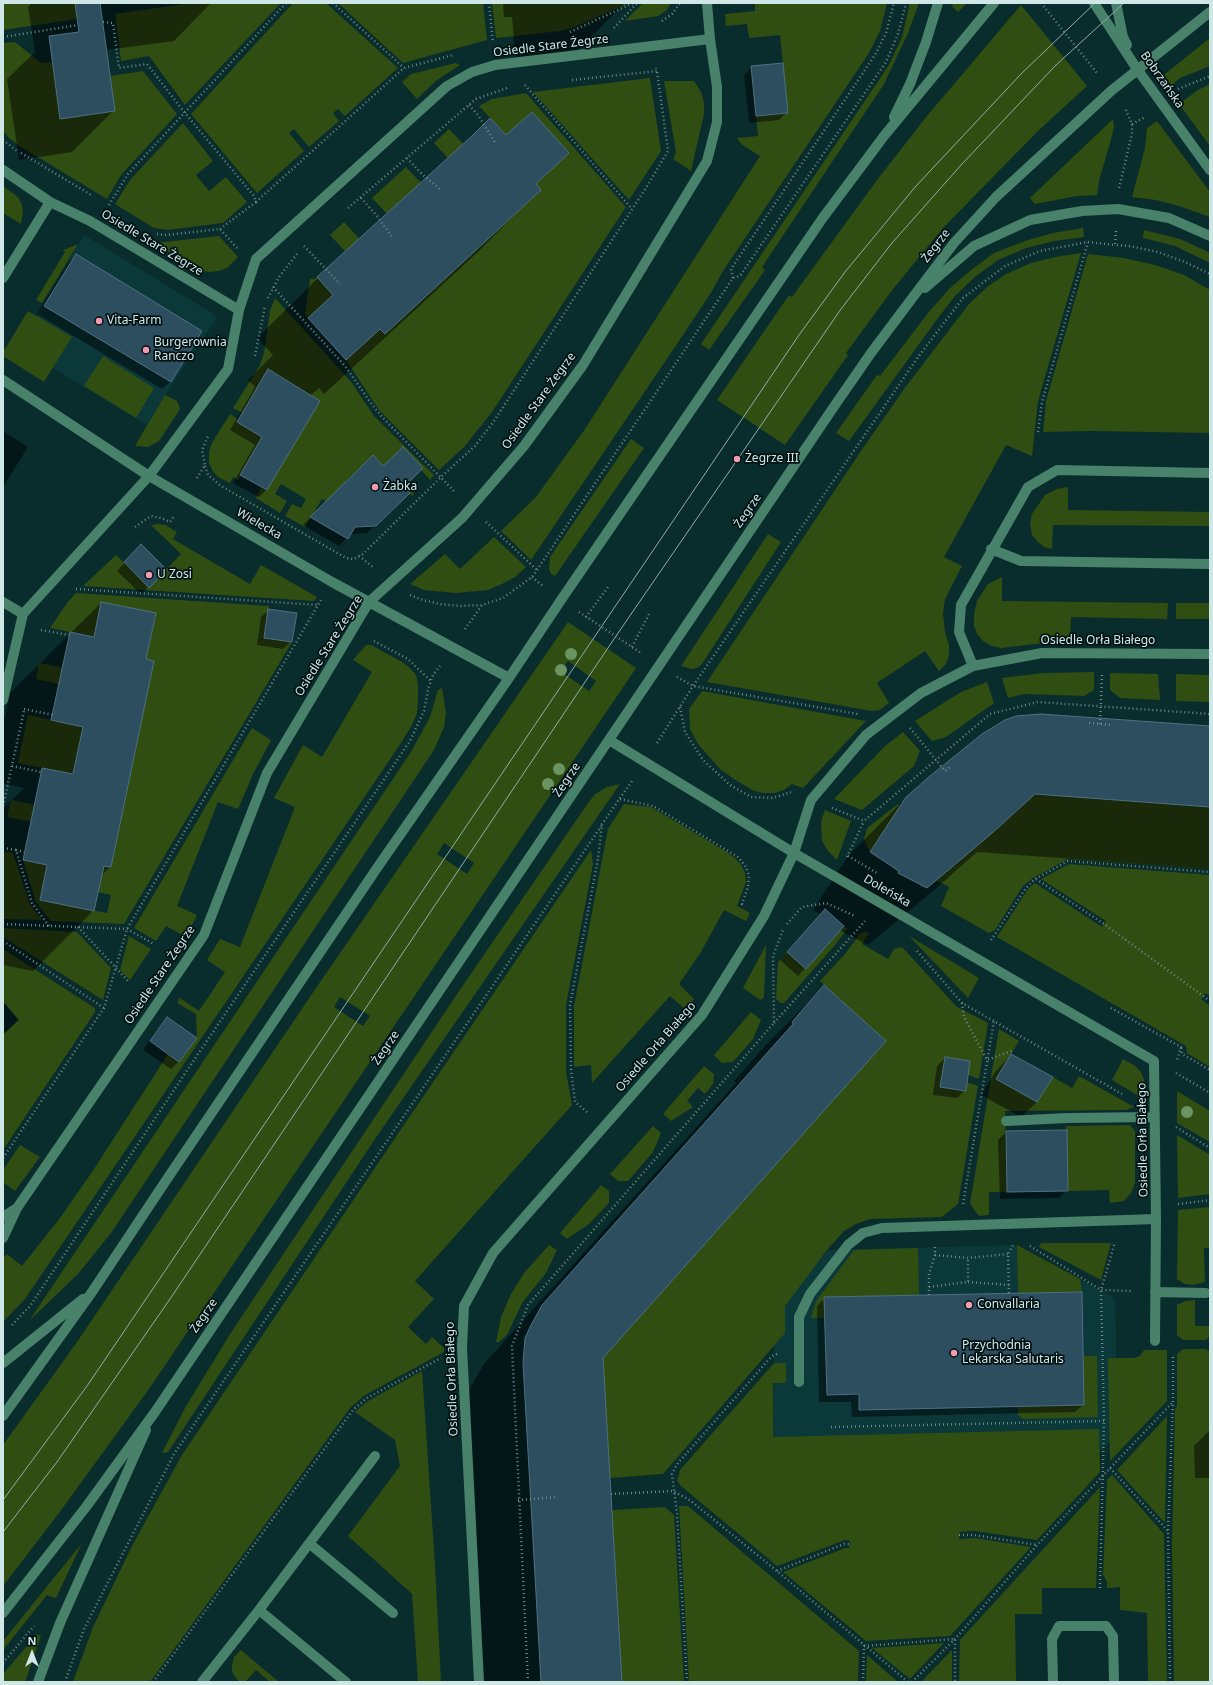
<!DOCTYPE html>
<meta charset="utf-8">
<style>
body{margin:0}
#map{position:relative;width:1213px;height:1685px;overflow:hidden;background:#092c2d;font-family:"Noto Sans",sans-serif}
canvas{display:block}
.frame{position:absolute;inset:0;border:4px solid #d0e7e7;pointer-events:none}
.north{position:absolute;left:12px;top:1633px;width:40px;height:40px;-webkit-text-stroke:3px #021213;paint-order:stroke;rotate:0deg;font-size:11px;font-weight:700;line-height:16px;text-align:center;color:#d0e7e7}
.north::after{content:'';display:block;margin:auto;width:14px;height:18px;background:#d0e7e7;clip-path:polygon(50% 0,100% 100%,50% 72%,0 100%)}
</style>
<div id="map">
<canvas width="1213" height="1685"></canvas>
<div class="frame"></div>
<div class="north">N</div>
</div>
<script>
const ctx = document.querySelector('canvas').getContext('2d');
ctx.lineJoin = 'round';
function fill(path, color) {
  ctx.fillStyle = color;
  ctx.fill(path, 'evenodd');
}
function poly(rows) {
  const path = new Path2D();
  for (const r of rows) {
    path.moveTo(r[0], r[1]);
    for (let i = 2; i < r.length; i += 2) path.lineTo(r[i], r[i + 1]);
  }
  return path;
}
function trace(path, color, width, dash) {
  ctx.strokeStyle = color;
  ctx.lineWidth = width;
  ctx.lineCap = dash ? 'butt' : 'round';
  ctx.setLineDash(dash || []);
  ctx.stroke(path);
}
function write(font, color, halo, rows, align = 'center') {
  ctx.font = font + ' "Noto Sans",sans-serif';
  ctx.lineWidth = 3.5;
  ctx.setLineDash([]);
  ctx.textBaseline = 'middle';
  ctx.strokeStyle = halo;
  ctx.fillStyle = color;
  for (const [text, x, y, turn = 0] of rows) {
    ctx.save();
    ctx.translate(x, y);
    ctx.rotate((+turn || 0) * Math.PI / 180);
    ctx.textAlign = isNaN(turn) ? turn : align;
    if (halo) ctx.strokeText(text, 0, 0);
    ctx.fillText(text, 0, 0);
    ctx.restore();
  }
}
fill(poly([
 [84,235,212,313,217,318,165,395,147,425,18,347],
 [1016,1245,1115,1298,1118,1433,1046,1511,772,1505,775,1311,828,1250]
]), '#0b393a');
fill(poly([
 [3,3,75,3,77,19,3,30],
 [191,3,281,3,185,105,149,56,121,61,115,14],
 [293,3,326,3,398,68,345,116,338,109,333,113,339,121,309,147,294,129,289,133,304,151,257,193,191,114],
 [338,3,483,3,487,40,403,63],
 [492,3,629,3,572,28,560,31,496,38],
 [643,3,671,3,667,10,658,16,625,21],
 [755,3,887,3,880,31,869,53,723,271,712,291,683,335,531,560,501,531,536,497,585,429,760,156,741,144,737,138,758,136,756,116,788,113,780,35,749,38,747,24,726,26,725,14,755,11],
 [910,3,919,3,908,33,884,84,762,267,765,270,709,350,701,344,889,65,902,37],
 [953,3,967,3,958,12,952,6],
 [1021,5,1087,86,1038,131,943,228,893,289,846,353,848,355,785,445,717,400,789,295,792,297,877,180,927,116],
 [1210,38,1210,66,1180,78,1168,89,1160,78],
 [15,42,41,63,52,62,60,119,115,111,110,76,143,71,177,114,121,175,107,199,18,145,9,138,3,131,3,43],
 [456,63,460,65,437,80,417,99,402,82,411,74],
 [650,78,661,151,629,200,533,92],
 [664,81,694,81,701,92,704,103,704,114,691,171,673,159,676,152],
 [1210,84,1210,146,1179,104,1198,90],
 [526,93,626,207,492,412,464,447,439,470,379,410,346,360,380,329,385,334,541,190,536,184,569,153,532,112,506,135,479,106,492,99],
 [1113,119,1114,127,1112,136,1099,181,1097,195,1077,196,1035,204,1030,198],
 [1157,121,1210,192,1210,217,1179,206,1156,200,1132,197,1145,148,1147,128],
 [183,123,213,161,196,175,209,191,226,177,247,202,223,223,167,230,154,228,115,204,130,180],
 [449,129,473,154,457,168,434,143],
 [406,167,442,205,408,236,372,198],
 [3,186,18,197,22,205,23,211,21,224,3,213],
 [344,222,367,247,353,260,330,235],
 [1083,228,1084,237,1054,241,1026,248,998,260,976,276,956,295,938,318,849,441,836,433,877,375,880,376,928,313,949,289,971,270,994,253,1025,241,1053,233],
 [1144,230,1180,239,1202,249,1210,253,1210,263,1175,246,1143,238],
 [219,236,238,257,227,268,219,271,210,272,200,271,154,243],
 [78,244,42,303,36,300,65,252,63,250],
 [1081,253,1038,401,1032,456,1006,445,944,557,962,566,945,599,943,614,945,632,949,645,949,655,946,664,939,671,925,651,877,683,889,703,880,710,872,711,707,682,861,451,904,389,969,304,987,287,1006,274,1031,263,1055,257],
 [1088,254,1124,258,1155,265,1184,275,1210,290,1210,433,1091,431,1043,432,1046,401],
 [317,277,333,295,308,318,305,314,310,279,314,279],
 [275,298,352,383,374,416,434,475,430,480,421,470,423,468,403,447,385,464,414,494,412,496,373,455,346,481,347,505,333,531,326,527,337,508,322,499,305,527,285,516,292,504,301,508,306,499,281,484,275,494,287,501,280,513,256,498,261,488,265,490,271,478,247,464,238,480,233,477,230,483,218,477,212,470,209,462,209,452,212,443,230,414,238,419,237,422,289,453,320,401,268,370,242,413,233,408,260,365,264,353,270,311],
 [28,311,72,337,44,382,3,356,3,349,5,349],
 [103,356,154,388,136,418,84,386],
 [165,395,177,401,180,409,159,441,148,447,135,446],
 [631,439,644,448,555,576,551,574,549,569,550,557],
 [1068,487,1068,510,1210,512,1210,526,1053,525,1052,549,1044,547,1037,541,1032,535,1030,525,1032,514,1045,495,1057,489],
 [158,524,165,525,177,532,173,539,250,584,261,565,317,597,314,601,83,586,116,555,149,587,181,554,151,525],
 [768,534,781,542,702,664,697,668,691,669,681,666],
 [494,537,526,567,515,577,502,584,488,590,456,593,424,590,410,584,445,554,460,569],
 [1002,577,1002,601,1168,603,1167,619,1071,617,1070,640,1001,648,992,646,983,641,977,634,974,626,974,614,977,601,988,584],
 [76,593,269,606,264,637,292,642,124,924,51,921,36,902,23,860,47,865,40,900,107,913,111,895,98,892,104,866,111,867,154,661,146,659,156,614,101,602,94,637,50,628,67,603],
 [1176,603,1210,603,1210,619,1176,619],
 [568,622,636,668,149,1389,59,1513,3,1586,3,1544,5,1542,3,1543,3,1445,77,1342,316,988],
 [568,661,596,681,589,691,560,671],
 [444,843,474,863,467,874,437,854],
 [340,997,370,1016,363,1026,334,1007],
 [366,645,371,645,402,662,410,668,416,675,418,685,418,699,417,713,412,725,399,746,25,1299,3,1322,3,1258,7,1254,22,1266,60,1218,94,1169,168,1054,179,1062,197,1038,196,1014,177,1003,180,998,199,1011,225,972,207,960,220,939,240,947,295,807,274,798,303,745,322,757,372,672,353,660],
 [39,663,80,671,77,688,36,679],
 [1094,672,1094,690,1084,696,1024,694,1008,698,1002,678,1043,673],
 [1110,673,1158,674,1160,700,1120,698,1110,690],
 [1176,674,1210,675,1210,702,1176,701],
 [987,682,994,703,946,737,932,741,915,721,961,692],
 [442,688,446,713,444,727,434,750,111,1233,78,1274,29,1321,411,752,430,717,438,690],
 [702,691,866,721,803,788,792,784,784,790,775,793,764,793,754,791,734,779,720,769,698,744,690,729,689,709],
 [28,715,83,727,73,774,18,763],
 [252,728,271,740,253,774,238,809,218,802,177,906,197,915,186,937,166,926,156,941,134,928],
 [903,732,920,751,914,766,862,810,834,799,884,747],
 [620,784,375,1139,168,1452,162,1453,185,1408,230,1334,453,1000,586,806,595,794,607,787],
 [1035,794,1210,807,1210,869,1068,859,1033,878,1023,886,995,930,989,933,941,906,949,887,929,877,922,888,918,883,905,859,898,873,892,867,902,852,879,837,870,852,864,839,867,828,898,804,953,866],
 [11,800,51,808,48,825,7,817],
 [624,804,651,807,727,852,735,858,741,865,745,873,746,882,737,906,750,913,746,921,724,910,701,952,679,984,694,999,686,1010,670,996,592,1083,591,1065,574,1067,574,1006,608,829],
 [825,810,851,821,837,860,828,851,822,841,821,822],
 [591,850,593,864,566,1005,566,1072,572,1105,415,1281,434,1299,408,1327,426,1344,432,1337,444,1348,444,1352,365,1395,350,1408,150,1682,73,1682,93,1627,132,1546,182,1455,389,1147],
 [3,851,13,853,30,905,42,920,3,919],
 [1069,864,1210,875,1210,996,1205,993,1201,999,1210,1006,1210,1067,1187,1053,1186,1046,997,937,1028,889,1035,883,1102,927,1106,921,1041,879],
 [844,926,847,929,835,945,784,1003,781,1003,776,999,778,962,787,952,806,968],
 [3,928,77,932,111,968,103,1000,3,937],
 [864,932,869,933,862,944,888,959,894,949,902,947,957,1007,988,1023,979,1079,968,1075,970,1061,945,1057,940,1087,966,1091,967,1082,978,1086,958,1204,942,1217,870,1219,856,1224,844,1231,827,1250,785,1306,785,1333,663,1474,610,1478,603,1358,886,1041,820,981,845,954,859,935],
 [129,936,151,949,130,980,120,970],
 [909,936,979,978,968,998],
 [766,945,764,998,760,1000,743,988],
 [3,949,95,1008,95,1012,3,1150,3,1034,19,1020,3,1001],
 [751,1012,761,1020,753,1039,733,1062,722,1063,714,1055],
 [999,1029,1019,1041,996,1079,1037,1102,1053,1077,1072,1088,1079,1076,1134,1107,1126,1110,1005,1111,1007,1192,989,1192,989,1215,979,1216,970,1204],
 [1123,1059,1134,1065,1141,1072,1144,1080,1145,1087,1142,1098,1112,1080],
 [704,1066,714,1074,713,1084,705,1094,698,1088,687,1101,693,1107,671,1121,663,1114],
 [1177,1091,1210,1111,1210,1142,1177,1123],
 [1130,1125,1135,1131,1135,1183,1131,1193,1124,1201,1110,1203,1109,1190,1068,1191,1066,1126],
 [653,1126,661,1133,653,1152,628,1181,618,1181,610,1174],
 [1177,1135,1210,1155,1210,1194,1178,1198],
 [20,1145,40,1157,15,1191,3,1182,3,1170],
 [601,1185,609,1191,609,1203,589,1224,567,1239,560,1233],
 [1210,1207,1210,1248,1204,1248,1205,1282,1194,1285,1185,1284,1177,1279,1178,1210],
 [1041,1243,1111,1243,1101,1280,1039,1247],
 [549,1245,557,1250,546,1273,522,1303,507,1335,499,1342,496,1342,501,1317,511,1294,524,1273],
 [1017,1245,1080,1279,1082,1292,1018,1293],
 [918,1248,919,1295,825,1297,825,1318,811,1318,816,1301,854,1250],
 [1195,1300,1195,1326,1210,1326,1210,1336,1206,1340,1183,1340,1177,1335,1177,1305,1185,1301],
 [1183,1349,1206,1349,1210,1352,1210,1682,1174,1682,1172,1546,1175,1409,1177,1406,1177,1354],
 [1144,1350,1167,1350,1167,1401,1110,1461,1108,1358,1134,1358,1140,1356],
 [1083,1356,1097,1356,1098,1417,1023,1419,1018,1415,1018,1407,1084,1405],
 [774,1363,786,1363,786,1383,773,1383,773,1437,1099,1429,1100,1472,1037,1540,974,1531,959,1532,959,1539,975,1538,1031,1547,950,1636,866,1641,783,1572,845,1548,849,1548,850,1541,845,1540,777,1566,681,1486,677,1481,680,1470],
 [422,1371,435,1565,441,1682,418,1682,412,1594,348,1536,400,1466,395,1440,355,1412,368,1401],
 [1167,1416,1165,1523,1117,1470],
 [1112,1475,1164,1534,1167,1682,1148,1682,1147,1613,1120,1610,1120,1587,1107,1588,1107,1582,1103,1574,1107,1480],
 [1100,1487,1096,1588,1042,1588,1042,1614,1015,1614,1016,1682,959,1682,960,1640],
 [679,1506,688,1506,859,1651,858,1682,689,1682],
 [665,1507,674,1515,684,1682,622,1682,612,1510],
 [82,1543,56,1598,47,1595,3,1650,3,1641],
 [37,1634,41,1636,25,1682,3,1682,3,1674],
 [944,1643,910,1679,872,1648],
 [241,1650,279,1682,270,1682,256,1670,245,1682,239,1682,232,1672,232,1666,234,1657],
 [952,1650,952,1682,921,1682],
 [867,1655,898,1682,866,1682]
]), '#304e12');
fill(poly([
 [32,3,211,3,174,41,106,50,114,110,72,152,19,160,7,79,35,52,28,7],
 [503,3,625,3,571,57,516,63,512,17,504,17],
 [752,67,787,112,779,120,749,123,744,75],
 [506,137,568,153,535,186,539,190,479,251,324,394,319,388,310,396,267,489,259,497,233,483,255,445,230,430,255,387,248,380,273,355,257,338,318,278,465,144],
 [76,255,201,331,170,382,162,389,37,314,68,263],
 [3,431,28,447,3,487],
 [373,456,409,493,367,533,350,534,339,546,303,525],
 [141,545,165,570,141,594,117,571],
 [101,603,145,660,153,661,110,867,101,876,94,910,33,971,3,965,3,808,24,788,3,783,3,726,10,693],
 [269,610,291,641,283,649,257,645,261,617],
 [1210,727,1210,869,977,852,933,891,868,945,841,931,840,928,798,976,780,960,821,915,813,910,848,856,906,798],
 [824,986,602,1358,621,1682,480,1682,467,1398,471,1386,484,1364,736,1083,734,1081,766,1045],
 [3,1002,18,1020,3,1035],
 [168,1018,195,1038,178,1062,171,1069,143,1050,160,1026],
 [1011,1055,1037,1102,1021,1117,981,1095,996,1071],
 [945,1058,965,1090,957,1098,933,1095,937,1066],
 [1066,1131,1067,1190,1059,1198,1000,1199,998,1140,1006,1132],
 [825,1298,1083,1405,1075,1412,852,1417,851,1402,819,1402,817,1306],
 [1210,1430,1210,1478,1195,1478,1194,1446]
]), '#0007');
const building = poly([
 [75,3,100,3,115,111,60,119,49,36,79,32,75,3],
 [783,63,788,113,756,116,751,66,783,63],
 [532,112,569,153,536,184,541,190,385,334,380,329,346,360,308,318,333,295,317,277,472,136,490,118,506,135,532,112],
 [76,254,202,331,171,382,44,306,76,254],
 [268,369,320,401,267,490,240,475,262,437,237,422,268,369],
 [403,447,423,468,404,487,410,493,376,526,355,527,348,539,310,517,373,455,383,466,403,447],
 [141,544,167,570,149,588,124,562,141,544],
 [101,602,156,613,146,659,154,661,111,867,104,866,94,911,40,900,47,865,23,860,42,768,73,774,83,727,51,720,70,632,94,637,101,602],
 [268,609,297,613,292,642,264,638,268,609],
 [1041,714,1210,726,1210,807,1035,794,991,834,927,888,898,873,899,871,870,852,906,797,930,776,982,734,1005,720,1016,716,1041,714],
 [825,909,844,926,806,969,787,952,825,909],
 [824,985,886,1041,603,1358,622,1682,541,1682,523,1363,525,1338,530,1327,542,1305,793,1024,792,1022,824,985],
 [167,1017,197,1038,179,1062,150,1041,167,1017],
 [1011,1054,1053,1077,1037,1102,996,1079,1011,1054],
 [945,1057,970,1061,966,1091,940,1087,945,1057],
 [1067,1130,1068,1191,1007,1192,1006,1131,1067,1130],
 [1082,1292,1084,1405,859,1410,859,1394,827,1395,824,1297,1082,1292]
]);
fill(building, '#2c4e5f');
trace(building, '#4e7183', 1);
trace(poly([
 [333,3,404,68],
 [489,3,493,42],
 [1041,3,1097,73],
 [662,21,672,14,680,3],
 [103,22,113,23,119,68,147,64,185,113,254,196,256,202,404,68,453,55],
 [614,28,637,3],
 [570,32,633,3],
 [3,37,78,25],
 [572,80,657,71,656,68],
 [525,85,632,209],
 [1178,89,1210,76],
 [469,105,478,115,496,144],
 [1132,124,1145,117],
 [3,140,17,151],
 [21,153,93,196],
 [407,158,422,174,441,190],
 [1119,188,1132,134,1132,124,1125,108],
 [361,198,377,216,392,237],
 [109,205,128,174,286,3],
 [348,208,476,99,507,88],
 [220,229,256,202],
 [1116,231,1115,245,1129,246,1158,252,1185,262,1210,274],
 [157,234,166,235,220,229,237,248],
 [304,246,340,284],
 [733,278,731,269,875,55,886,33,894,3],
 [273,287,345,366,371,403,383,418,455,492],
 [268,298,279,277,297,254],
 [255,356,265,306],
 [1038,432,1042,402,1088,242],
 [205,466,208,475,221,486,346,558,354,559,363,554,441,477,475,446,494,421,646,188,668,151,657,71],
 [197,478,205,465,202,450,208,436],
 [486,522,537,570],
 [135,527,151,516,161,518,170,522,174,516],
 [359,556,374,568],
 [532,577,544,587],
 [76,589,319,605],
 [410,595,423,600,440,604,461,606,481,605],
 [579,612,641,653],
 [586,617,608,587],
 [465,629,482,605,503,598,532,577,537,570,733,278,740,276,886,62,898,34,906,3],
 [41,630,69,635],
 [374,641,408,659,431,681],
 [632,647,649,614],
 [677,677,693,686,858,714],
 [680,707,685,732,703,760,730,785,751,797,773,798,791,792],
 [24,709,53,715],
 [1089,723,1111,725],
 [1100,724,1102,675],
 [910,728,945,771,950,767],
 [657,743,693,686,918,357,963,298,1005,266,1040,251,1088,242,1115,245],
 [12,766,41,772],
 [620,799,653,806,738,857,746,867,749,876,748,887,742,904,745,906],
 [3,806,24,711],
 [832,808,864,821,990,714,1038,702,1210,714],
 [3,848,16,850,32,903,49,926],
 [16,850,24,852],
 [848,856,877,873],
 [847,857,864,821],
 [1036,879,1104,924,1210,1001],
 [3,924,127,929,154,944],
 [787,924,802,907,826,903,855,916],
 [78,927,129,982],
 [991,940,1026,888,1035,879,1068,861,1210,872],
 [3,941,104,1008],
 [917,951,962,1003,1122,1094],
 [962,1003,964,1017,987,1060,1014,1050],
 [1111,1008,1181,1047,1177,1060],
 [774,1023,865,921],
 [1181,1048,1182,1054,1210,1070],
 [1176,1073,1210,1093],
 [587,1112,575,1102,571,1069,570,1005,598,859,602,824,632,781],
 [1176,1127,1210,1148],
 [3,1158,104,1008,127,929,321,600],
 [963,1204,994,1021],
 [1178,1204,1210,1200],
 [1030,1246,1101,1290,1133,1291],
 [935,1255,968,1258,1008,1254],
 [968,1282,1009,1285],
 [929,1287,968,1282,968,1258],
 [1009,1293,1008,1254,1013,1245],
 [929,1295,929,1274,935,1255,935,1247],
 [12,1325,30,1306,194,1060,410,741,424,711,428,690,433,675,440,666],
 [831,1427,1104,1421],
 [1110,1468,1168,1531],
 [611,1494,673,1491,691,1501,777,1571,908,1682],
 [518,1500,557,1497],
 [959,1535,974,1535,1037,1545],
 [777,1571,844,1544,849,1544],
 [1100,1588,1104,1421,1101,1290,1115,1242],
 [3,1663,34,1626],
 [65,1682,84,1629,174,1454,602,825],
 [153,1682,353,1410,367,1398,441,1358],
 [528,1682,512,1346,528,1305,774,1023,773,956,783,930],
 [687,1682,677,1514,672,1474,678,1463,772,1356,777,1354],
 [863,1682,864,1646,955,1639,955,1682],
 [912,1682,955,1639,1037,1545,1172,1403],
 [1170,1682,1168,1531,1173,1403,1173,1354]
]), '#6b8889', 2.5, [1, 3]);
trace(poly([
 [1094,3,1137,69,1210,170],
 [1116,3,1123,37,1127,45],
 [894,117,910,84,926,42,938,3],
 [3,170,50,202,90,221,239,310,228,369,149,476,23,614,3,700],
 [3,278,50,202],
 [925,288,974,246,1030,220,1082,211,1118,209,1169,218,1210,236],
 [239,310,256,259,447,86,472,72,495,65,710,39,707,3],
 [3,380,149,476,332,582,509,678],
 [991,549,1021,561,1210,564],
 [3,602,23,614],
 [973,666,959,632,961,605,1028,487,1057,470,1210,473],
 [609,740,794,853,1154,1061,1156,1219,1155,1341],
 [1006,1121,1067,1118,1155,1117],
 [3,1217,17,1208,204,935,267,773,369,602,462,518,524,446,583,365,707,161,717,122,717,87,710,39],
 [3,1238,17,1208],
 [1155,1292,1206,1293],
 [3,1363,83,1299],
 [799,1382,799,1317,810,1294,848,1245,863,1233,882,1228,1156,1219],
 [3,1416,92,1292,165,1182,377,868,509,678,561,600,822,219,884,136,994,3],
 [310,1544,393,1613],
 [259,1610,346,1682],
 [3,1613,86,1507,155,1412,833,408,871,353,910,301,954,243,996,197,1111,91,1210,12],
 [38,1682,60,1623,146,1430],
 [202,1682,259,1610,375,1456],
 [479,1682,462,1347,464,1306,493,1253,702,1015,764,916,794,853,811,800,866,735,921,693,973,666,1042,653,1210,654],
 [1053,1682,1052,1639,1059,1626,1106,1626,1113,1636,1114,1682]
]), '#49826a', 10);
trace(poly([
 [3,1500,87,1386,799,335,845,272,916,186,1021,74,1095,3],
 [3,1532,57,1462,170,1299,616,636,841,309,892,243,962,164,1056,65,1124,3]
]), '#91acac', 1);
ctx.fillStyle = '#6a9563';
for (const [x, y] of [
 [571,654],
 [561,670],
 [559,769],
 [548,784],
 [1187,1112]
]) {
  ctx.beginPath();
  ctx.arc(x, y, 6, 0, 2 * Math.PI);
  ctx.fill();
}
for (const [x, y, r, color] of [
 [99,321,4,"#f29ab0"],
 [146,350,4,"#f29ab0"],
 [737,459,4,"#f29ab0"],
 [375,487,4,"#f29ab0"],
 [149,575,4,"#f29ab0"],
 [969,1305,4,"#f29ab0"],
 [954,1353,4,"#f29ab0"]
]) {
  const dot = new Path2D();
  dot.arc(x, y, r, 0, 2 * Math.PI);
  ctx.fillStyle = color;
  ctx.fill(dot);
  trace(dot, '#021213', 1.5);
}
write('12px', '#d0e7e7', '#021213', [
 ["Osiedle Stare Żegrze",551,46,-7],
 ["Bobrzańska",1162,80,55],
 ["Osiedle Stare Żegrze",152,243,31],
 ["Żegrze",936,246,-52],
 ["Osiedle Stare Żegrze",539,401,-54],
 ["Żegrze",748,511,-56],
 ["Wielecka",259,524,30],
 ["Osiedle Orła Białego",1098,641],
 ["Osiedle Stare Żegrze",329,646,-58],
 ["Żegrze",567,780,-56],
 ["Doleńska",887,891,30],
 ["Osiedle Stare Żegrze",160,975,-56],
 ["Osiedle Orła Białego",656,1047,-49],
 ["Żegrze",386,1048,-56],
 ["Osiedle Orła Białego",1143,1140,-91],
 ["Żegrze",204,1316,-56],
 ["Osiedle Orła Białego",452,1379,-92]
]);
write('12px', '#d0e7e7', '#021213', [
 ["Vita-Farm",107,321],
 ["Burgerownia",154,343],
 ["Ranczo",154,357],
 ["Żegrze III",745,459],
 ["Żabka",383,487],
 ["U Zosi",157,575],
 ["Convallaria",977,1305],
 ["Przychodnia",962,1346],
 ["Lekarska Salutaris",962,1360]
], 'left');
</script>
